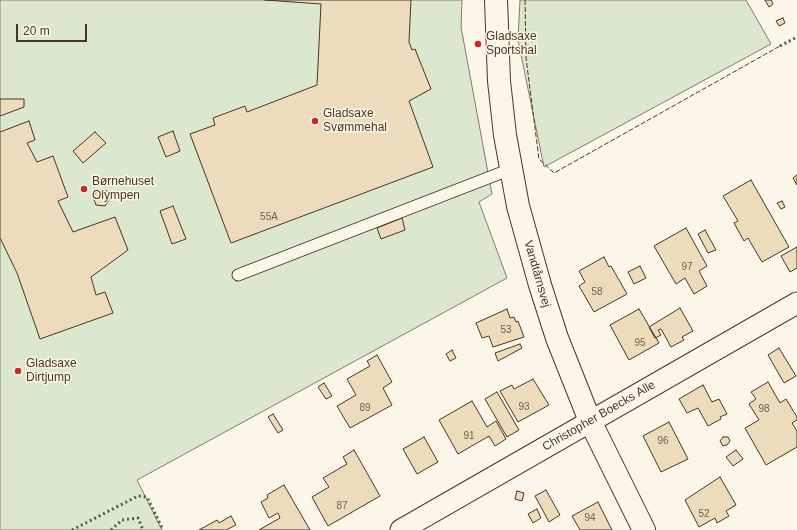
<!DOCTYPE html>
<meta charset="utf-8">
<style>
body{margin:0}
#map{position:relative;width:797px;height:530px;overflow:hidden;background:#fbf6e9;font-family:Arial,sans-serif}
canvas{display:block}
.scale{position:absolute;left:16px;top:24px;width:71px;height:18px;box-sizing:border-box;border:2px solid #4a3520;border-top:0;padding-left:5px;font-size:12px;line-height:14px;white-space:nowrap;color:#4a3520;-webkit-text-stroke:3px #fbf6e9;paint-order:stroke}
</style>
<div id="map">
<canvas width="797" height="530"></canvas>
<div class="scale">20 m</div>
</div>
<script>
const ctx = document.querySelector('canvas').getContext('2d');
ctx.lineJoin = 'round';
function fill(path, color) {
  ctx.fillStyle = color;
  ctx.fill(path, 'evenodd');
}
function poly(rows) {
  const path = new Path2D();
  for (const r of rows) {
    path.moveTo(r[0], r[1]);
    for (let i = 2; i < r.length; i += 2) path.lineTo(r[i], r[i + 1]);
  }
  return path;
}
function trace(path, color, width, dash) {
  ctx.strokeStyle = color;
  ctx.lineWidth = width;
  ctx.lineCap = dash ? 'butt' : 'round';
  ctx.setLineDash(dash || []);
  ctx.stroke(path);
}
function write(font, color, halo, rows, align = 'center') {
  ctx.font = font + ' Arial,sans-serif';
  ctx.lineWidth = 3;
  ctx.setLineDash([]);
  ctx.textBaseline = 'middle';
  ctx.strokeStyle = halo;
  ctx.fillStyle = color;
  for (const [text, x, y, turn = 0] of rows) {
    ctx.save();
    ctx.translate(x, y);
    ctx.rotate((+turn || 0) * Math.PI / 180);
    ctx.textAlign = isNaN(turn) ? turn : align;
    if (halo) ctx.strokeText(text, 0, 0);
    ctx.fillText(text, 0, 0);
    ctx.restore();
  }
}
const green = poly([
 [0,0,462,0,461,27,492,194,479,202,507,278,137,480,162,530,0,530,0,0],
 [520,0,746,0,771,44,544,167,518,40,520,0]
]);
fill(green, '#dce7d0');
trace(green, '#887966', 1);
const building = poly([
 [265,0,411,0,409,42,412,50,415,49,431,89,409,101,433,167,231,243,190,134,215,125,213,118,245,106,247,112,317,85,321,4,265,0],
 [765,0,771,0,773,4,769,7,765,0],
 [783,18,785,23,779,26,776,21,783,18],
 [0,99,24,99,24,107,0,116,0,99],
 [29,121,35,140,27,143,37,162,53,156,68,197,58,201,73,232,115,217,128,250,91,277,96,295,105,292,113,313,40,339,17,273,0,238,0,132,29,121],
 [173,131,180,151,166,157,158,137,173,131],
 [95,132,106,143,83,163,73,151,95,132],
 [797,175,797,185,793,178,797,175],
 [751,180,789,247,762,262,748,238,744,241,734,223,738,221,723,196,751,180],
 [98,190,107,191,110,199,105,206,96,205,93,197,98,190],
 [782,201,785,207,781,209,777,203,782,201],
 [173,206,186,239,172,244,160,211,173,206],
 [402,218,405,230,381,239,377,228,402,218],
 [686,228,707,266,699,271,707,286,694,294,685,278,676,284,654,246,686,228],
 [705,230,716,250,708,253,698,234,705,230],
 [797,247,797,268,790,272,781,256,797,247],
 [604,257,609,267,611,266,627,294,594,312,579,286,585,282,579,271,604,257],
 [640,266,646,278,634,284,628,272,640,266],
 [680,308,693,331,682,337,684,340,671,347,661,329,658,330,661,335,655,338,649,327,680,308],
 [507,309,510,318,514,317,516,322,518,321,524,337,493,347,489,336,482,338,476,323,507,309],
 [639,309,659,343,629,360,610,325,639,309],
 [520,344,522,348,498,361,495,353,520,344],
 [779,348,796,376,784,383,768,355,779,348],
 [452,350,456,358,450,361,446,354,452,350],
 [377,355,392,382,383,388,392,405,350,428,337,406,356,395,347,379,370,366,367,361,377,355],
 [533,379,549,405,518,422,500,391,512,385,514,389,533,379],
 [768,382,780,403,786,399,797,417,797,420,792,423,797,431,797,447,766,465,745,428,759,420,749,404,756,399,751,392,768,382],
 [324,383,332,396,326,399,318,387,324,383],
 [703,385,712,402,719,399,727,414,720,417,721,419,708,426,698,408,687,413,679,399,703,385],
 [497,392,519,430,507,437,485,399,497,392],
 [472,401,487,427,496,421,506,439,495,446,489,436,458,454,439,420,472,401],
 [273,414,283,430,278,433,268,417,273,414],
 [669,422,688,459,661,472,643,436,669,422],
 [424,437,438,462,417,474,403,449,424,437],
 [723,437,728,437,730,441,727,445,723,446,720,441,723,437],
 [354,450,380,496,328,526,312,497,329,487,323,478,347,464,343,457,354,450],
 [736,450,743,459,733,466,726,457,736,450],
 [720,477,736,505,726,511,729,516,717,523,715,518,699,527,685,500,720,477],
 [284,485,310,530,259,530,280,518,278,513,269,518,261,502,268,498,267,495,284,485],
 [546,490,560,515,549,522,535,496,546,490],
 [517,491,524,493,522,501,515,499,517,491],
 [598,502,612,530,580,530,572,516,598,502],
 [537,509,541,518,533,523,528,514,537,509],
 [231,516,236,525,226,530,199,530,217,520,219,523,231,516]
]);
fill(building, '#ecdcbc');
trace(building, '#4a3520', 1);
const service = poly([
 [238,275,511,169]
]);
const minor = poly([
 [401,530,797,303]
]);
const tertiary = poly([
 [496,0,499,81,505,135,518,206,540,285,557,338,590,421,644,530]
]);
trace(service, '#4a3520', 13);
trace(minor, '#4a3520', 23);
trace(tertiary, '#4a3520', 24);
trace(service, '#fbf6e9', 11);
trace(minor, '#fbf6e9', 21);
trace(tertiary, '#fbf6e9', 22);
trace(poly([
 [780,46,797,37],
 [72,530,138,496,147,497,163,530],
 [111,530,122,520,138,518,143,530]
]), '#436837', 3, [2, 3]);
trace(poly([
 [525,0,526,58,539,159,554,173,780,46]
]), '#4a3520', 1, [5, 2]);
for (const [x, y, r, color] of [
 [478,44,4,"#c62828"],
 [315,121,4,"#c62828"],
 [84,189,4,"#c62828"],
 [18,371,4,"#c62828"]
]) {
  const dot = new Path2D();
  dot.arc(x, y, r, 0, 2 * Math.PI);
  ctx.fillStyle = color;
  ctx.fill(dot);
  trace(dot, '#fbf6e9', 1.5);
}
write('10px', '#725f47', null, [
 ["55A",269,217],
 ["97",687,267],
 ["58",597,292],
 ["53",506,330],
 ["95",640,343],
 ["93",524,407],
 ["89",365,408],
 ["98",764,409],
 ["91",469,436],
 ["96",663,441],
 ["87",342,506],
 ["52",704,514],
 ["94",590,518]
]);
write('12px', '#4a3520', '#fbf6e9', [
 ["Gladsaxe",486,37],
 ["Sportshal",486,51],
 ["Gladsaxe",323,114],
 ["Svømmehal",323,128],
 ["Børnehuset",92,182],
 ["Olympen",92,196],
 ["Gladsaxe",26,364],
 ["Dirtjump",26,378]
], 'left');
write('12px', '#4a3520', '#fbf6e9', [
 ["Vandtårnsvej",537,274,74],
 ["Christopher Boecks Alle",599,416,-30]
]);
</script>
